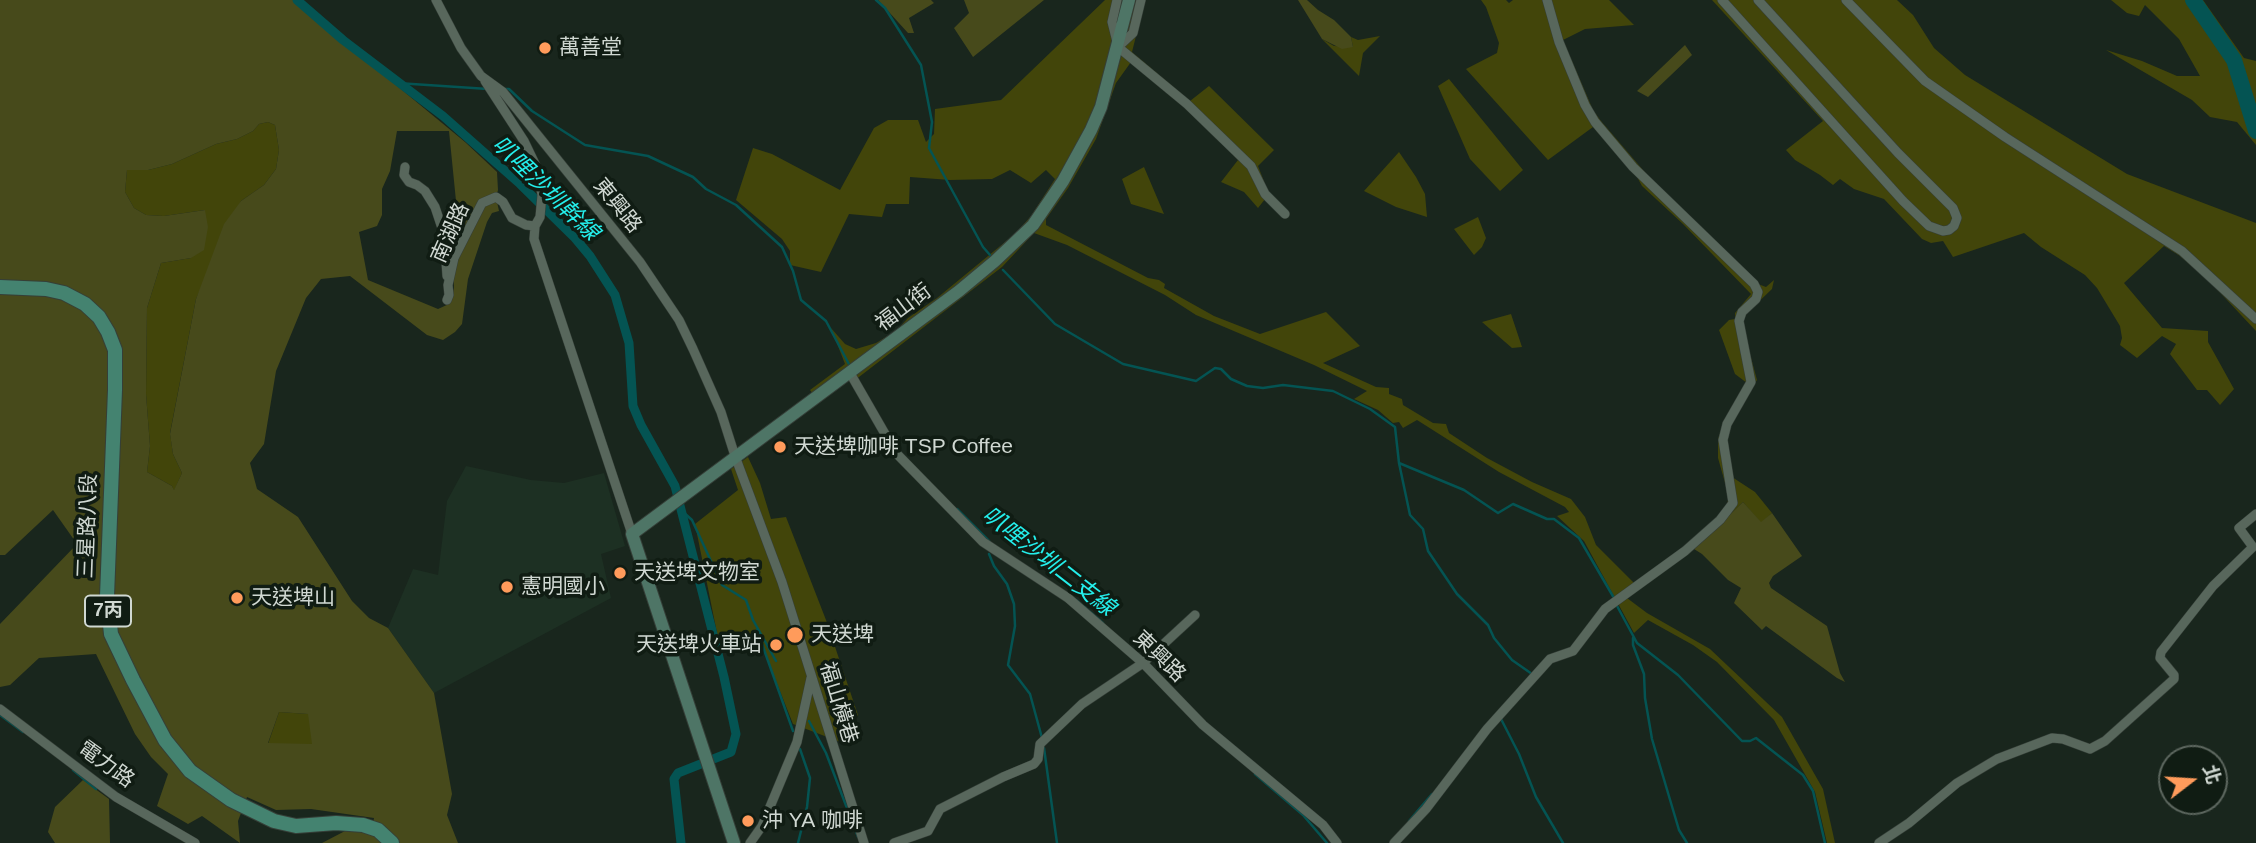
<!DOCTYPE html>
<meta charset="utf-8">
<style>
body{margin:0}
#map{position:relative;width:2256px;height:843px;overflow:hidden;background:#19261d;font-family:Helvetica,"Noto Sans TC",sans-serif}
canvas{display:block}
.north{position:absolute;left:2158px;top:745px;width:70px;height:70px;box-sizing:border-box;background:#101c13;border:2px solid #5d675f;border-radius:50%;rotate:73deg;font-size:19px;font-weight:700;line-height:28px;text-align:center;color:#d0d8d2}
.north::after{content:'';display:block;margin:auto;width:24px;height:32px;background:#ff9b5b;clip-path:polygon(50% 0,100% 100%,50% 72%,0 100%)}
</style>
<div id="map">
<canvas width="2256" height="843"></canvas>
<div class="north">北</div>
</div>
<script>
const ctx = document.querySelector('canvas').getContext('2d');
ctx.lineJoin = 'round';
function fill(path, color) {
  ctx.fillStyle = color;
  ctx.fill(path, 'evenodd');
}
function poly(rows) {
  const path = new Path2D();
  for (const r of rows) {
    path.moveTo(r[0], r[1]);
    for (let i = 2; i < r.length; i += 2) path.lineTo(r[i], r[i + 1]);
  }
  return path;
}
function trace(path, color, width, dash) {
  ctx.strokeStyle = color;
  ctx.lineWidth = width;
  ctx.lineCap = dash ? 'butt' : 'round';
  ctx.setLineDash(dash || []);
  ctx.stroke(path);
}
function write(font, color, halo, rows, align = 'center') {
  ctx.font = font + ' Helvetica,"Noto Sans TC",sans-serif';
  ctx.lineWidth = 7;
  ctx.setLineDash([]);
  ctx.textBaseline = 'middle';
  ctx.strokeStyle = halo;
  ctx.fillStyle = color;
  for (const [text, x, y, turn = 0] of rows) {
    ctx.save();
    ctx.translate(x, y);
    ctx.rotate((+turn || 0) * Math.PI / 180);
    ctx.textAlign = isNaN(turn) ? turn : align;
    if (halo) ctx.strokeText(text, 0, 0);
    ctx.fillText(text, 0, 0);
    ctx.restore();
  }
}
fill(poly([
 [466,466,531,480,564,483,604,473,625,546,601,554,611,598,434,693,388,628,413,569,438,575,447,501]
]), '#1d3023');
fill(poly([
 [1105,0,1145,0,1132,52,1190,101,1209,86,1274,150,1258,166,1269,194,1258,208,1244,192,1221,182,1238,160,1185,106,1131,62,1116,83,1096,139,1068,188,1046,219,1046,225,1148,278,1159,280,1165,284,1164,288,1214,316,1260,334,1326,312,1360,346,1323,363,1376,387,1389,388,1389,394,1402,399,1403,405,1433,423,1446,424,1449,433,1487,458,1532,482,1571,499,1585,517,1596,545,1634,583,1677,553,1718,516,1727,504,1729,497,1718,458,1718,439,1725,419,1747,383,1735,374,1719,330,1729,320,1735,319,1735,313,1751,294,1683,224,1642,186,1637,177,1593,127,1548,160,1466,69,1497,53,1499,43,1486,7,1481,0,1506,0,1509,3,1513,0,1609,0,1634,25,1585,29,1563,40,1593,110,1601,121,1667,198,1758,284,1766,287,1774,280,1772,289,1744,316,1743,328,1757,380,1731,422,1726,441,1732,477,1755,492,1772,513,1761,523,1743,502,1694,549,1627,598,1647,613,1710,649,1782,717,1823,789,1835,843,1827,843,1815,792,1774,720,1717,662,1693,645,1648,620,1634,633,1584,541,1557,516,1569,512,1565,507,1499,472,1417,420,1403,428,1399,422,1393,423,1378,410,1354,399,1367,391,1314,365,1196,315,1165,295,1067,245,1034,233,1002,267,859,377,851,382,849,380,818,401,810,390,845,364,831,328,845,344,856,349,876,343,896,331,908,318,937,298,1016,233,1031,216,1055,179,1046,170,1031,183,1010,170,992,179,950,180,910,177,909,204,886,204,882,217,849,214,821,272,790,265,790,251,782,239,736,200,753,148,772,154,840,190,874,128,888,120,918,120,926,142,934,134,935,109,1001,100],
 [1712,0,1897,0,1913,15,1934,48,1965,75,2127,174,2256,223,2256,331,2212,284,2180,256,2164,246,2124,283,2162,328,2208,331,2208,342,2234,389,2220,405,2207,390,2197,390,2170,354,2176,344,2162,336,2137,358,2120,345,2122,338,2120,326,2097,288,2085,275,2041,247,2024,233,1953,257,1943,241,1931,243,1922,239,1884,199,1854,189,1840,179,1833,185,1820,175,1795,160,1786,150,1823,121],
 [2111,0,2203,0,2244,58,2256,61,2256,145,2237,122,2210,117,2192,100,2106,50,2142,61,2177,76,2200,76,2179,39,2145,5,2139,16,2127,13],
 [1380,36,1363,53,1359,76,1322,39,1334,46,1353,47,1351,37,1358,40],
 [1449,79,1523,170,1500,191,1470,159,1438,86],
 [268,122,275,125,279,150,276,169,264,185,241,201,196,299,170,433,173,454,182,473,174,491,172,486,147,472,150,446,146,394,147,308,161,263,191,258,205,210,164,216,146,215,134,208,125,192,127,170,148,170,172,164,216,144,237,139,253,131,259,124],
 [1399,152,1416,177,1425,194,1427,217,1396,207,1364,191],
 [1144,167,1164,214,1131,204,1122,179],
 [1478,217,1486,238,1482,247,1474,255,1454,229],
 [1511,314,1522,347,1512,348,1482,322],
 [748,457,760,483,771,519,786,517,826,620,858,715,843,743,793,724,758,636,719,643,695,524,738,490,731,469],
 [279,712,309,714,313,744,268,744]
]), '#42450a');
fill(poly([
 [0,0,293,0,465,142,497,172,498,190,496,197,499,211,492,213,487,222,468,279,462,324,455,332,443,340,427,335,350,276,321,279,306,298,276,371,264,444,250,463,257,489,298,517,352,601,369,618,388,628,434,693,452,794,447,815,458,843,322,843,345,831,372,829,374,818,311,809,276,810,247,797,238,821,240,843,202,816,188,824,157,806,168,774,151,757,135,734,96,654,39,658,10,685,0,687,0,624,77,544,53,510,5,555,0,555],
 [268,122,275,125,279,150,276,169,264,185,241,201,224,224,196,299,170,434,173,454,182,473,174,490,172,486,147,472,150,446,146,394,147,308,161,263,191,258,204,250,208,227,205,210,164,216,146,215,134,208,125,192,127,170,148,170,172,164,216,144,237,139,253,131,259,124],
 [397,131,449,131,456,201,452,238,454,288,449,304,438,309,368,280,359,232,377,226,382,215,382,189,390,171],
 [279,712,308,714,312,744,268,743],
 [878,0,931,0,934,3,909,18,914,33,908,33],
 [964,0,1044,0,973,57,954,28,969,13],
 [1298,0,1307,0,1318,10,1334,20,1351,37,1353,47,1342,49,1322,39],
 [1685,45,1692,55,1648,97,1637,91],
 [1743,502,1761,522,1772,513,1802,556,1773,576,1769,583,1771,588,1827,626,1840,673,1845,682,1837,678,1766,626,1762,630,1734,603,1741,588,1728,580,1702,554,1694,549],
 [83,780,109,799,110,843,55,843,48,832,55,807]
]), '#474a1b');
trace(poly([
 [876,0,885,8,921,65,932,122,929,148,983,247,990,255],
 [397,83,488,89],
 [505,89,509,89,532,111,585,145,648,156,693,177,706,189,736,205,782,247,793,271,801,300,826,321,851,368],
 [1003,270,1055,324,1123,364,1196,381,1215,368,1221,369,1231,379,1247,386,1263,388,1283,385,1333,391,1370,409,1395,427,1399,463,1410,515,1423,529,1428,551,1457,594,1488,625,1494,638,1512,660,1532,674],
 [1399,463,1464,490,1498,513,1513,504,1547,519,1554,519,1579,538,1614,598],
 [957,509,989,541],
 [681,510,692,520,722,585,746,600,753,620,776,661],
 [989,554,994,566,1007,584,1014,604,1015,626,1008,665,1030,694,1042,738],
 [1076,600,1103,623],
 [1616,604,1637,643,1678,675,1742,741,1750,741,1756,738,1803,775,1813,791,1825,843],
 [757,630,793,731],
 [1633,638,1633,645,1644,674,1645,698,1652,739,1679,830,1687,843],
 [0,715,23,732],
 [1500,717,1519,754,1536,797,1563,843],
 [809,721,826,753,858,837],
 [1044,748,1057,843],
 [73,770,96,789],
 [1255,774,1303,815,1327,843],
 [1409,821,1432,794],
 [798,843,807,807,810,778,800,749]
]), '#045453', 2.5);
trace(poly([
 [297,0,343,40,443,116,520,184,575,238,590,256,615,295,629,343,633,406,641,425,675,486,724,677,736,734,731,752,678,773,674,779,681,843]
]), '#045453', 9);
trace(poly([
 [2193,0,2234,60,2256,131]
]), '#045453', 16);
const street = poly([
 [436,0,461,48,481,76,503,92,640,262,679,320,693,349,721,412,735,456,782,582,864,843],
 [1722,0,1903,201,1929,226,1943,231,1949,230,1954,226,1957,218,1953,208,1898,153,1758,0],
 [1846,0,1925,81,2005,137,2182,251,2256,319],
 [1117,42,1112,22,1117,0],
 [1118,47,1187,104,1251,166,1265,194,1285,214],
 [1118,47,1133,33,1141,0],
 [485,81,524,141,537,168,542,195,540,217,535,226,534,239,632,534],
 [405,167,404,175,409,182,417,185,425,191,435,207,444,234,447,276],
 [447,300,449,295,448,285,454,258,482,203,496,197,503,202,512,218,526,225,535,226],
 [850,373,896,453,983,542,1068,598,1143,663,1203,725,1323,825,1337,843],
 [0,709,116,797,195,843],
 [750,843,762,826,797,742,811,678],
 [894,843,928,831,940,809,1003,777,1034,764,1038,759,1040,744,1082,704,1143,663,1195,615],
 [1394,843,1426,809,1487,729,1550,659,1573,651,1605,609,1685,551,1720,520,1733,503,1723,440,1727,424,1751,382,1739,321,1742,312,1756,299,1758,292,1754,284,1633,167,1595,122,1585,105,1559,42,1547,0],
 [1879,843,1909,823,1957,783,1997,759,2052,738,2063,739,2090,749,2105,741,2174,679,2174,675,2160,658,2161,652,2213,586,2253,547,2239,528,2256,514]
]);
const secondary = poly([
 [734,843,632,534,959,291,995,261,1033,225,1063,181,1091,130,1101,107,1129,0]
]);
const primary = poly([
 [0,287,46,289,64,293,85,304,99,317,108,332,115,350,115,390,107,596,111,634,133,680,165,740,190,771,231,800,274,821,296,826,336,823,363,825,378,830,392,843]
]);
trace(street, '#353f38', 10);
trace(secondary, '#353f38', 14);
trace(primary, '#353f38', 16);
trace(street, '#58675c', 9);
trace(secondary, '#4e7566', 12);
trace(primary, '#448370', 14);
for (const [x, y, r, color] of [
 [545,48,7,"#ff9b5b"],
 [780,447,7,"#ff9b5b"],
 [620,573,7,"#ff9b5b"],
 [507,587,7,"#ff9b5b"],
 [237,598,7,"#ff9b5b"],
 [795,635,9,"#ff9b5b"],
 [776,645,7,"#ff9b5b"],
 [748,821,7,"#ff9b5b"]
]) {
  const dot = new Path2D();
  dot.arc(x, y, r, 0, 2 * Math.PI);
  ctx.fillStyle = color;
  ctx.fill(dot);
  trace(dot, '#101c13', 2.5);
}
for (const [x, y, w] of [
 [108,611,46]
]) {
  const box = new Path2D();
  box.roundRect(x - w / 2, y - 15.5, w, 31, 5);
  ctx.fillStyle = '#101c13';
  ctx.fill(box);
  trace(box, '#d0d8d2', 2);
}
write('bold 19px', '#d0d8d2', null, [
 ["7丙",108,611]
]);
write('21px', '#d0d8d2', '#101c13', [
 ["萬善堂",559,48],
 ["天送埤咖啡 TSP Coffee",794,447],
 ["天送埤文物室",634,573],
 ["憲明國小",521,587],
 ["天送埤山",251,598],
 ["天送埤",811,635],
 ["天送埤火車站",762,645,"right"],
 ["沖 YA 咖啡",762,821]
], 'left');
write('21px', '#d0d8d2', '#101c13', [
 ["東興路",617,206,51],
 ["南湖路",451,233,-66],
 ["福山街",904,308,-37],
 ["三星路八段",88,526,-88],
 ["東興路",1159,657,44],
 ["福山橫巷",838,703,73],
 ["電力路",106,765,36]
]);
write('italic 23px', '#24eeeb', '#101c13', [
 ["叭哩沙圳幹線",545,189,44],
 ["叭哩沙圳二支線",1048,562,38]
]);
</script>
